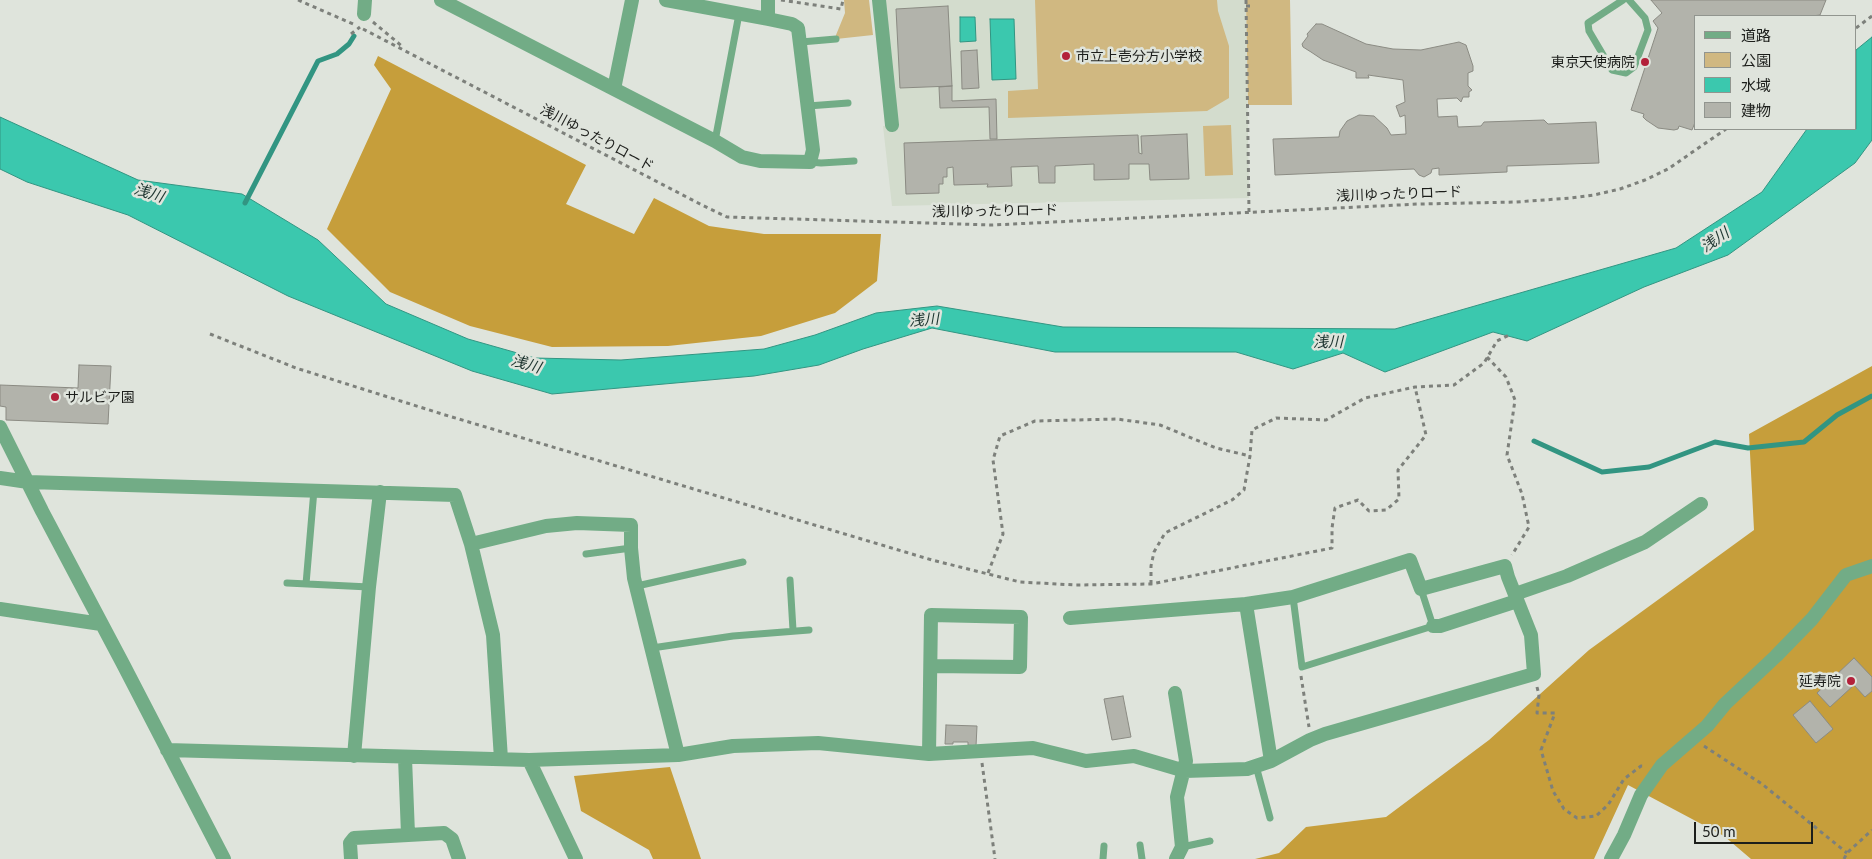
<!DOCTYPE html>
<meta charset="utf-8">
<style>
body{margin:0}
#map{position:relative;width:1872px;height:859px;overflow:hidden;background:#dfe4dc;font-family:Lato,"Noto Sans JP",sans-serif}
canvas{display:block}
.legend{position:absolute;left:1694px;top:15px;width:162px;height:115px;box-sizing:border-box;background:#dfe4dc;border:1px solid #91958f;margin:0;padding:6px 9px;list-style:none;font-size:15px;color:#1c1e1b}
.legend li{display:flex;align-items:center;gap:10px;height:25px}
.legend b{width:25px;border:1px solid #91958f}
.scale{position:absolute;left:1694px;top:822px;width:119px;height:22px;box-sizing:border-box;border:2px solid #1c1e1b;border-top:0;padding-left:6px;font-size:15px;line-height:18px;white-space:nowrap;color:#1c1e1b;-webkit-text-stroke:4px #dfe4dc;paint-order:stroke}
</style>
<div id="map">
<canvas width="1872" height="859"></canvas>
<ul class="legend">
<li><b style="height:6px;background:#72ac86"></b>道路</li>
<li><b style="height:14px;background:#d0b881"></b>公園</li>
<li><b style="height:14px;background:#3bc8ae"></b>水域</li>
<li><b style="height:14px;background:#b2b3ab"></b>建物</li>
</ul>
<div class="scale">50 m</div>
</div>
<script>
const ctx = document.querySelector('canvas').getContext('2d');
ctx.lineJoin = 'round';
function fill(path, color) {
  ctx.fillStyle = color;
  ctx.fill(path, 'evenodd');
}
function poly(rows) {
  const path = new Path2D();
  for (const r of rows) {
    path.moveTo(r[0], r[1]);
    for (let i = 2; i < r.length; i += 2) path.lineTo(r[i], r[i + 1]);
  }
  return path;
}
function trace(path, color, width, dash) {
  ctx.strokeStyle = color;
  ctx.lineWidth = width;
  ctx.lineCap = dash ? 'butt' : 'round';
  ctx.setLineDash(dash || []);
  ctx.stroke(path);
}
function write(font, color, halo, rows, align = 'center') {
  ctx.font = font + ' Lato,"Noto Sans JP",sans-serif';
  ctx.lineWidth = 5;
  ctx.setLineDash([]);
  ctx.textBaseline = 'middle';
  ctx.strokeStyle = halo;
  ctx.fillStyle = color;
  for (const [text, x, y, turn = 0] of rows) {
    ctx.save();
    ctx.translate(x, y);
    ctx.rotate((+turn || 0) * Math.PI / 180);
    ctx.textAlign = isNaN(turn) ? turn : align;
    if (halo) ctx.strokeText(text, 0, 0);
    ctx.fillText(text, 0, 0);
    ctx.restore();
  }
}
fill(poly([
 [879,0,1246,0,1249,198,892,206,883,126,892,125]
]), '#d3dccd');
fill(poly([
 [844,0,869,0,873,35,836,39,836,35,845,13],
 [1035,0,1217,0,1218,11,1229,46,1229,98,1207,111,1008,118,1008,91,1038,89],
 [1246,0,1290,0,1292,105,1248,105],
 [1231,125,1233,175,1205,176,1203,126]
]), '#d0b881');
fill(poly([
 [378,56,586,165,566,204,634,234,654,198,709,226,764,234,881,234,877,281,835,313,761,336,668,346,552,347,470,326,390,292,327,229,391,89,374,65],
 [1872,366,1872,859,1751,859,1724,836,1628,785,1594,859,1255,859,1279,853,1306,827,1386,817,1489,740,1589,650,1754,530,1749,434],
 [670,767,701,859,653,859,649,850,581,811,574,776]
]), '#c69e3b');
const water = poly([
 [960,17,975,17,976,41,960,42,960,17],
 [990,19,1014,19,1016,79,992,80,990,19],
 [1872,37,1872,140,1855,163,1728,255,1644,287,1527,341,1493,332,1385,372,1343,353,1293,369,1236,352,1055,352,932,328,863,349,819,365,754,376,552,394,472,371,288,296,128,215,27,182,0,169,0,117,138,180,242,194,318,240,386,304,468,339,535,358,621,360,764,349,815,335,876,313,937,306,1063,327,1395,329,1676,248,1762,192,1807,129,1856,129,1856,50,1872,37]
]);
fill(water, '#3bc8ae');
trace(water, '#329582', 1);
trace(poly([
 [245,203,318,61,337,54,349,44,354,36],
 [1534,441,1602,472,1649,467,1715,442,1748,448,1804,442,1837,415,1872,396]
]), '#329582', 5);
const building = poly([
 [1651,0,1826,0,1820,15,1812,16,1696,16,1696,120,1692,130,1679,126,1678,129,1674,130,1658,128,1646,120,1643,117,1644,114,1631,110,1658,28,1653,21,1662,13,1651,0],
 [948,6,952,86,900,88,896,9,948,6],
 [1316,24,1322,24,1366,44,1393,49,1421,50,1459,42,1466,45,1473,66,1473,71,1468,73,1468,86,1472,90,1469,92,1469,97,1463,97,1461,102,1457,98,1437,99,1438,117,1457,116,1458,127,1481,126,1484,122,1544,120,1548,124,1596,122,1599,163,1507,166,1507,172,1439,175,1439,168,1432,169,1431,173,1424,177,1419,175,1414,169,1275,175,1273,139,1339,137,1340,131,1347,121,1359,115,1374,116,1387,128,1391,135,1406,134,1405,115,1400,117,1396,106,1405,102,1403,80,1368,75,1369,78,1356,78,1356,72,1323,60,1311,52,1303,47,1302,44,1308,36,1307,34,1316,24],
 [977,50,979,88,962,89,961,51,977,50],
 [952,86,952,101,996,99,997,139,990,139,989,107,940,108,939,87,952,86],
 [1187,134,1189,179,1150,180,1149,164,1129,164,1129,179,1094,180,1094,164,1055,166,1055,183,1039,183,1038,166,1011,167,1012,186,987,187,988,184,954,185,953,167,947,168,947,177,943,177,943,184,939,184,939,193,906,194,904,143,1138,135,1139,153,1142,154,1141,136,1187,134],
 [79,365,111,366,108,424,6,420,6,407,0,406,0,385,78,388,79,365],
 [1854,658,1872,677,1872,691,1865,697,1854,685,1830,707,1817,693,1854,658],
 [1123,696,1131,737,1112,740,1104,699,1123,696],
 [1810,701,1833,729,1816,743,1793,715,1810,701],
 [946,725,977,726,976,746,968,745,968,742,953,742,953,744,945,744,946,725]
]);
fill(building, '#b2b3ab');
trace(building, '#8b8b83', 1);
trace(poly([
 [298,0,353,24],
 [781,0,841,9,843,0],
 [1246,0,1249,212],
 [1246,6,1253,6],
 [373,22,403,47],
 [1856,28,1872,16],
 [363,29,702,205,727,217,993,225,1419,204,1516,202,1571,198,1594,195,1620,189,1645,180,1668,169,1726,129],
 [351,34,360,27],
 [210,334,296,368,442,414,932,560,1020,582,1076,585,1151,584,1332,548,1332,528,1335,508,1358,500,1369,511,1386,510,1399,499,1398,470,1426,435,1415,387],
 [1487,357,1506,377,1515,400,1507,455,1522,494,1529,527,1512,555],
 [988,573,1003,534,993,460,1000,436,1035,421,1117,419,1160,425,1216,448,1250,456],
 [1151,584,1151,566,1154,552,1165,533,1232,500,1244,490,1250,456,1252,430,1276,418,1326,420,1365,398,1415,387,1454,385,1484,363,1497,341,1511,334],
 [1301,676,1309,727],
 [1537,687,1539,695,1537,713,1555,713,1541,750,1553,791,1564,809,1577,818,1596,816,1608,805,1624,779,1641,766,1644,766],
 [1704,746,1762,784,1847,853],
 [982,763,995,859],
 [1844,859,1847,853,1872,830]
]), '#7d807b', 3, [4, 4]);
trace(poly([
 [1623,0,1588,23,1589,31,1612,70,1626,73,1634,67,1648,30,1645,18,1629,0],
 [801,42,836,39],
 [808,106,848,103],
 [715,141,739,14],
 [810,162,821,163,854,161],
 [586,554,631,548],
 [790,580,793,630],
 [287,583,369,587],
 [306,584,314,490],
 [637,586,743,562],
 [1293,597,1302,667,1433,626,1421,589],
 [652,648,733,636,809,630],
 [1256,766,1270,818],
 [1140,845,1142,859],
 [1182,847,1210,841],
 [1103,859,1104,846]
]), '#72ac86', 7);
trace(poly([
 [441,0,715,141,742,157,760,161,810,162,813,150,798,28,792,24,768,19,666,0],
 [768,0,768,19],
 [879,0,892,125],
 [364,14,365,0],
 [614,89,632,0],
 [0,427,42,511,123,664,224,859],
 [0,478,28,482,455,495,471,544,493,635,501,759],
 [471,544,546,526,577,523,631,525,631,548,634,578,678,755],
 [1515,594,1567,576,1645,542,1701,504],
 [1246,604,1271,761],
 [0,609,101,624],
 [1433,626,1440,626,1517,601],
 [1175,693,1186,761,1177,797,1182,847,1176,859],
 [167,750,529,760,678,755,733,746,818,743,929,754,1033,748,1086,761,1134,756,1185,771,1247,769,1271,761,1310,740,1325,734,1534,674,1531,635,1508,577,1505,566,1421,589,1410,560,1293,597,1246,604,1070,618],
 [929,754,931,615,1021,617,1020,667,931,666],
 [354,756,369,587,380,492],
 [405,758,408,834],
 [529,760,576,859],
 [351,859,350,843,354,838,444,833,452,839,459,859],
 [1611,859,1624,835,1641,795,1662,765,1707,726,1725,704,1776,656,1812,619,1846,575,1872,566]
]), '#72ac86', 14);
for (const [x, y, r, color] of [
 [1066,56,5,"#b3213a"],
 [1645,62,5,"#b3213a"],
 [55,397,5,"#b3213a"],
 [1851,681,5,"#b3213a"]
]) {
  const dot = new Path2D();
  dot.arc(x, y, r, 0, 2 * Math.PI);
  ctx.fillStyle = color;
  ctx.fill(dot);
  trace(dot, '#dfe4dc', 2);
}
write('14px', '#1c1e1b', '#dfe4dc', [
 ["市立上壱分方小学校",1076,56],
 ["東京天使病院",1635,62,"right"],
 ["サルビア園",65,397],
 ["延寿院",1841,681,"right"]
], 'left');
write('14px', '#1c1e1b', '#dfe4dc', [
 ["浅川ゆったりロード",597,138,28],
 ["浅川ゆったりロード",1399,194,-2],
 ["浅川ゆったりロード",995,211,-1]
]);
write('italic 15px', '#1d342f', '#dfe4dc', [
 ["浅川",149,193,17],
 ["浅川",1715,240,-34],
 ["浅川",924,320,-4],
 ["浅川",1328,342],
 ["浅川",526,364,16]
]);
</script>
